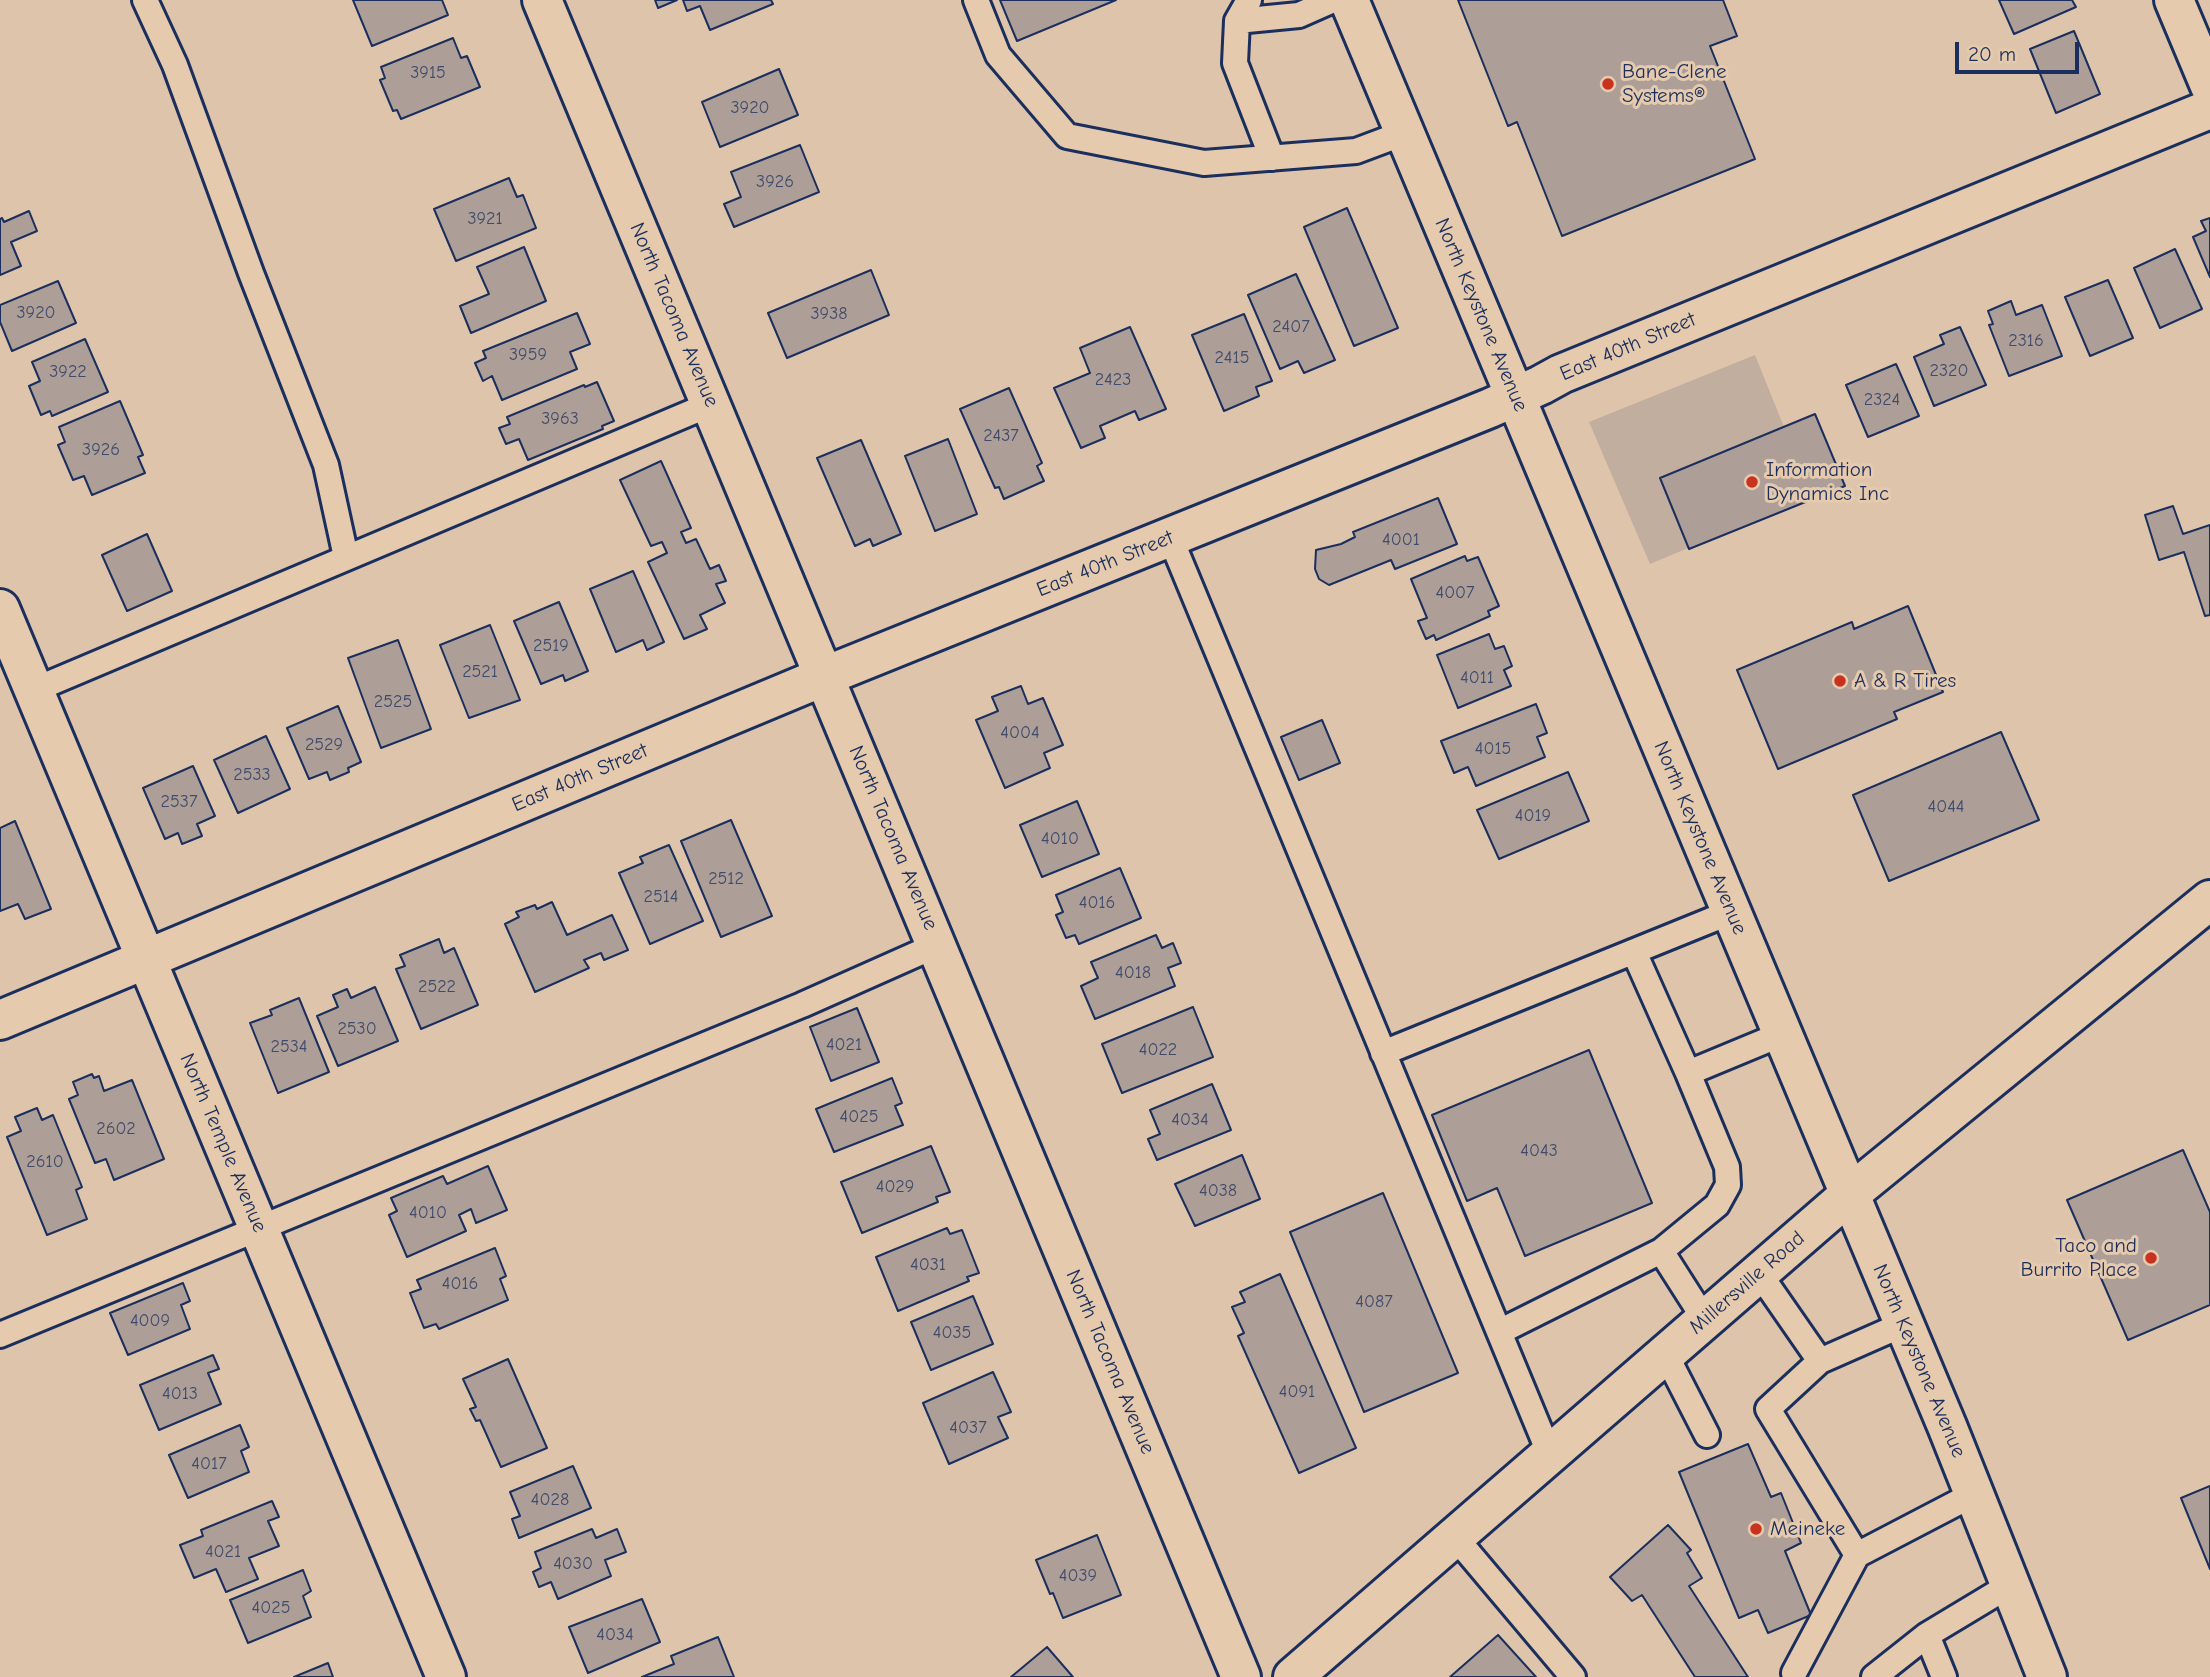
<!DOCTYPE html>
<meta charset="utf-8">
<style>
body{margin:0}
#map{position:relative;width:2210px;height:1677px;overflow:hidden;background:#dec4aa;font-family:"Comic Neue",sans-serif}
canvas{display:block}
.scale{position:absolute;left:1955px;top:42px;width:124px;height:32px;box-sizing:border-box;border:4px solid #1b2f5e;border-top:0;padding-left:9px;font-size:21px;line-height:24px;white-space:nowrap;color:#1b2f5e;-webkit-text-stroke:5px #e6caad;paint-order:stroke}
</style>
<div id="map">
<canvas width="2210" height="1677"></canvas>
<div class="scale">20 m</div>
</div>
<script>
const ctx = document.querySelector('canvas').getContext('2d');
ctx.lineJoin = 'round';
function fill(path, color) {
  ctx.fillStyle = color;
  ctx.fill(path, 'evenodd');
}
function poly(rows) {
  const path = new Path2D();
  for (const r of rows) {
    path.moveTo(r[0], r[1]);
    for (let i = 2; i < r.length; i += 2) path.lineTo(r[i], r[i + 1]);
  }
  return path;
}
function trace(path, color, width, dash) {
  ctx.strokeStyle = color;
  ctx.lineWidth = width;
  ctx.lineCap = dash ? 'butt' : 'round';
  ctx.setLineDash(dash || []);
  ctx.stroke(path);
}
function write(font, color, halo, rows, align = 'center') {
  ctx.font = font + ' "Comic Neue",sans-serif';
  ctx.lineWidth = 6;
  ctx.setLineDash([]);
  ctx.textBaseline = 'middle';
  ctx.strokeStyle = halo;
  ctx.fillStyle = color;
  for (const [text, x, y, turn = 0] of rows) {
    ctx.save();
    ctx.translate(x, y);
    ctx.rotate((+turn || 0) * Math.PI / 180);
    ctx.textAlign = isNaN(turn) ? turn : align;
    if (halo) ctx.strokeText(text, 0, 0);
    ctx.fillText(text, 0, 0);
    ctx.restore();
  }
}
fill(poly([
 [1755,355,1784,427,1660,478,1688,548,1650,564,1589,422]
]), '#c2ae9e');
const building = poly([
 [353,0,442,0,448,15,372,46,353,0],
 [655,0,677,0,658,8,655,0],
 [683,0,771,0,773,4,710,30,700,6,687,11,683,0],
 [1000,0,1116,0,1017,41,1000,0],
 [1458,0,1723,0,1737,36,1710,46,1755,159,1562,236,1517,122,1508,126,1458,0],
 [1999,0,2072,0,2076,7,2014,34,1999,0],
 [2074,31,2100,94,2056,113,2030,49,2074,31],
 [453,38,461,58,467,56,480,87,401,119,397,110,393,111,380,80,385,78,381,67,453,38],
 [779,69,798,115,720,147,702,102,779,69],
 [800,145,819,192,734,227,724,204,741,197,731,172,800,145],
 [509,178,517,197,523,195,536,228,456,261,434,209,509,178],
 [1347,208,1398,328,1354,346,1304,227,1347,208],
 [29,211,37,231,11,242,21,266,0,275,0,219,2,218,4,222,29,211],
 [2210,218,2210,277,2193,237,2206,231,2201,221,2210,218],
 [524,247,546,301,471,333,460,306,489,294,477,267,524,247],
 [2175,249,2202,309,2160,328,2134,268,2175,249],
 [871,270,889,315,787,358,768,313,871,270],
 [1296,274,1335,360,1304,373,1298,361,1280,369,1248,295,1296,274],
 [2108,280,2133,338,2090,356,2065,297,2108,280],
 [58,281,76,323,12,351,0,322,0,305,58,281],
 [2011,301,2016,315,2042,305,2062,356,2009,376,1989,325,1993,324,1988,311,2011,301],
 [577,313,590,344,570,352,577,369,502,400,492,376,483,381,475,363,486,358,483,351,577,313],
 [1244,314,1272,381,1256,387,1259,396,1224,411,1192,335,1244,314],
 [1130,327,1166,409,1139,420,1135,411,1100,426,1105,438,1081,448,1054,388,1090,373,1080,348,1130,327],
 [1960,327,1986,385,1934,406,1914,357,1944,344,1940,335,1960,327],
 [85,339,108,392,52,416,50,411,41,415,29,386,40,381,32,362,85,339],
 [1896,364,1919,416,1868,437,1846,385,1896,364],
 [597,382,614,421,602,426,603,429,528,460,519,439,506,444,499,428,510,424,507,417,584,385,585,387,597,382],
 [1009,388,1042,463,1037,466,1044,481,1004,499,999,487,995,488,960,409,1009,388],
 [120,401,143,455,138,457,145,473,92,495,84,476,73,480,58,445,65,442,59,427,120,401],
 [1815,414,1845,486,1689,549,1660,478,1815,414],
 [948,439,977,514,935,531,905,456,948,439],
 [861,440,901,534,873,546,870,539,855,546,817,458,861,440],
 [661,461,691,528,681,532,686,543,696,539,710,569,719,565,726,581,716,584,725,603,700,615,707,629,684,639,648,562,667,553,662,542,651,546,620,480,661,461],
 [1438,498,1457,544,1395,569,1391,560,1329,585,1319,579,1315,569,1316,550,1341,544,1355,537,1353,532,1438,498],
 [2173,506,2183,534,2210,525,2210,615,2205,616,2184,552,2159,560,2145,515,2173,506],
 [147,534,172,591,127,611,102,555,147,534],
 [1465,556,1467,561,1478,557,1499,606,1488,611,1490,616,1436,640,1434,635,1426,639,1418,621,1427,618,1411,579,1465,556],
 [633,571,664,642,647,650,643,640,616,652,590,589,633,571],
 [559,602,588,671,565,681,563,675,541,684,514,621,559,602],
 [1908,606,1943,692,1894,712,1897,719,1778,769,1737,670,1852,622,1854,629,1908,606],
 [490,625,520,700,469,718,440,645,490,625],
 [1489,634,1495,649,1504,646,1512,666,1504,670,1511,686,1458,708,1437,655,1489,634],
 [398,640,431,729,381,748,348,658,398,640],
 [1021,686,1028,704,1043,698,1063,745,1044,753,1050,768,1005,788,976,720,998,711,992,697,1021,686],
 [1536,704,1547,733,1537,737,1545,757,1476,786,1468,767,1454,773,1441,741,1536,704],
 [338,706,361,762,348,768,349,772,330,780,327,772,309,779,287,728,338,706],
 [1322,720,1340,763,1299,780,1281,737,1322,720],
 [2001,732,2039,820,1889,881,1853,795,2001,732],
 [266,736,290,789,238,813,214,760,266,736],
 [193,766,215,816,197,824,202,836,182,844,178,833,165,839,143,788,193,766],
 [1568,772,1589,821,1499,859,1477,810,1568,772],
 [1077,801,1099,854,1042,877,1020,825,1077,801],
 [731,820,772,916,721,937,681,841,731,820],
 [15,821,51,909,25,919,18,904,0,911,0,828,15,821],
 [669,845,703,921,650,944,619,873,643,863,640,857,669,845],
 [1120,868,1141,918,1079,944,1075,935,1066,938,1056,915,1063,912,1056,895,1120,868],
 [552,902,567,935,612,915,628,950,604,960,601,953,584,960,589,968,535,992,505,924,519,917,516,912,535,905,537,909,552,902],
 [1156,935,1162,948,1173,943,1181,963,1168,968,1175,986,1095,1019,1081,986,1098,978,1091,962,1156,935],
 [439,939,444,953,454,948,478,1005,421,1029,396,969,405,966,400,955,439,939],
 [375,987,398,1041,338,1066,317,1016,338,1007,333,995,347,989,351,998,375,987],
 [299,998,329,1072,278,1093,250,1023,272,1015,270,1010,299,998],
 [1193,1007,1213,1057,1122,1093,1102,1044,1193,1007],
 [857,1008,879,1062,831,1081,810,1027,857,1008],
 [1589,1050,1652,1203,1525,1256,1497,1188,1467,1201,1432,1115,1589,1050],
 [92,1074,94,1078,99,1076,104,1091,132,1080,164,1159,114,1180,106,1159,95,1163,69,1099,78,1095,73,1082,92,1074],
 [892,1078,902,1103,895,1106,903,1125,834,1152,816,1109,892,1078],
 [1212,1084,1231,1130,1157,1160,1148,1139,1160,1134,1150,1110,1212,1084],
 [37,1108,42,1120,53,1115,82,1187,76,1190,87,1219,47,1235,7,1137,21,1131,15,1117,37,1108],
 [931,1146,950,1192,936,1197,938,1202,862,1233,841,1182,931,1146],
 [2183,1150,2210,1212,2210,1305,2128,1340,2067,1200,2183,1150],
 [1242,1155,1260,1199,1195,1226,1175,1184,1242,1155],
 [488,1166,507,1210,476,1223,471,1209,459,1215,466,1231,407,1257,389,1215,397,1211,391,1198,443,1176,447,1184,488,1166],
 [1383,1193,1458,1373,1364,1412,1290,1232,1383,1193],
 [947,1228,950,1234,962,1230,979,1273,967,1277,969,1281,898,1311,876,1257,947,1228],
 [495,1248,506,1276,500,1279,508,1300,439,1329,436,1324,424,1328,410,1293,421,1289,417,1280,495,1248],
 [1280,1274,1356,1448,1299,1473,1238,1336,1244,1333,1232,1307,1245,1302,1240,1292,1280,1274],
 [183,1283,190,1301,181,1305,190,1329,128,1355,110,1313,183,1283],
 [973,1296,993,1344,931,1370,911,1322,973,1296],
 [213,1355,219,1369,208,1373,221,1404,159,1430,140,1385,213,1355],
 [508,1359,547,1448,501,1467,480,1420,476,1421,470,1409,476,1407,463,1379,508,1359],
 [993,1372,1011,1412,998,1417,1008,1438,949,1464,923,1403,993,1372],
 [240,1425,249,1447,241,1451,249,1472,188,1498,169,1455,240,1425],
 [1748,1444,1771,1497,1781,1493,1801,1543,1785,1551,1811,1615,1768,1633,1758,1610,1739,1618,1679,1472,1748,1444],
 [573,1466,591,1508,519,1538,512,1519,520,1516,510,1492,573,1466],
 [2210,1486,2210,1569,2181,1498,2210,1486],
 [272,1501,279,1517,268,1521,279,1546,249,1558,258,1579,226,1592,216,1569,194,1578,180,1545,203,1536,201,1530,272,1501],
 [1668,1525,1691,1550,1687,1553,1702,1578,1689,1586,1748,1677,1695,1677,1642,1595,1632,1601,1610,1577,1668,1525],
 [592,1529,596,1538,617,1529,626,1552,605,1560,611,1576,558,1599,551,1582,539,1587,533,1572,541,1568,535,1552,592,1529],
 [1097,1535,1121,1595,1063,1618,1053,1593,1050,1594,1036,1560,1097,1535],
 [303,1570,311,1591,303,1596,311,1617,248,1643,230,1600,303,1570],
 [642,1599,660,1642,588,1673,569,1627,642,1599],
 [1498,1635,1536,1677,1450,1677,1498,1635],
 [718,1637,734,1677,642,1677,674,1664,671,1656,718,1637],
 [1047,1647,1073,1677,1011,1677,1047,1647],
 [328,1663,333,1677,294,1677,328,1663]
]);
fill(building, '#ad9f97');
trace(building, '#1b2f5e', 2);
const service = poly([
 [145,0,175,65,251,273,326,465,346,557],
 [976,0,998,55,1067,136,1204,163,1356,151,1404,133],
 [1249,0,1237,21,1235,63,1272,158],
 [1237,21,1299,15,1333,0],
 [1170,537,1550,1455],
 [34,690,711,404],
 [1634,952,1688,1073],
 [1383,1053,1731,912],
 [1661,1251,1717,1205,1728,1185,1727,1167,1688,1073,1782,1034],
 [1759,1273,1820,1361],
 [1904,1324,1820,1361,1768,1409,1857,1555,1974,1494],
 [1499,1332,1661,1251,1705,1320],
 [0,1335,802,1005,937,945],
 [1666,1355,1707,1435],
 [1455,1537,1573,1677],
 [1927,1635,1944,1677],
 [1794,1673,1857,1555],
 [1874,1677,1927,1635,2010,1585]
]);
const minor = poly([
 [542,0,1241,1677],
 [2174,0,2210,86],
 [0,609,446,1677],
 [0,1020,825,676,1490,408,1541,385,1561,374,2210,109]
]);
const tertiary = poly([
 [1293,1677,1850,1194,2210,900]
]);
const primary = poly([
 [1349,0,1947,1426,2047,1677]
]);
trace(service, '#1b2f5e', 30);
trace(minor, '#1b2f5e', 44);
trace(tertiary, '#1b2f5e', 44);
trace(primary, '#1b2f5e', 44);
trace(service, '#e6caad', 24);
trace(minor, '#e6caad', 38);
trace(tertiary, '#e6caad', 38);
trace(primary, '#e6caad', 38);
for (const [x, y, r, color] of [
 [1608,84,7,"#c8321e"],
 [1752,482,7,"#c8321e"],
 [1840,681,7,"#c8321e"],
 [2151,1258,7,"#c8321e"],
 [1756,1529,7,"#c8321e"]
]) {
  const dot = new Path2D();
  dot.arc(x, y, r, 0, 2 * Math.PI);
  ctx.fillStyle = color;
  ctx.fill(dot);
  trace(dot, '#e6caad', 2.5);
}
write('18px', '#404b6c', null, [
 ["3915",428,73],
 ["3920",750,108],
 ["3926",775,182],
 ["3921",485,219],
 ["3920",36,313],
 ["3938",829,314],
 ["2407",1291,327],
 ["2316",2026,341],
 ["3959",528,355],
 ["2415",1232,358],
 ["2320",1949,371],
 ["3922",68,372],
 ["2423",1113,380],
 ["2324",1882,400],
 ["3963",560,419],
 ["2437",1001,436],
 ["3926",101,450],
 ["4001",1401,540],
 ["4007",1455,593],
 ["2519",551,646],
 ["2521",480,672],
 ["4011",1477,678],
 ["2525",393,702],
 ["4004",1020,733],
 ["2529",324,745],
 ["4015",1493,749],
 ["2533",252,775],
 ["2537",179,802],
 ["4044",1946,807],
 ["4019",1533,816],
 ["4010",1060,839],
 ["2512",726,879],
 ["2514",661,897],
 ["4016",1097,903],
 ["4018",1133,973],
 ["2522",437,987],
 ["2530",357,1029],
 ["4021",844,1045],
 ["2534",289,1047],
 ["4022",1158,1050],
 ["4025",859,1117],
 ["4034",1190,1120],
 ["2602",116,1129],
 ["4043",1539,1151],
 ["2610",45,1162],
 ["4029",895,1187],
 ["4038",1218,1191],
 ["4010",428,1213],
 ["4031",928,1265],
 ["4016",460,1284],
 ["4087",1374,1302],
 ["4009",150,1321],
 ["4035",952,1333],
 ["4091",1297,1392],
 ["4013",180,1394],
 ["4037",968,1428],
 ["4017",209,1464],
 ["4028",550,1500],
 ["4021",223,1552],
 ["4030",573,1564],
 ["4039",1078,1576],
 ["4025",271,1608],
 ["4034",615,1635]
]);
write('21px', '#1b2f5e', '#e6caad', [
 ["Bane-Clene",1622,72],
 ["Systems®",1622,96],
 ["Information",1766,470],
 ["Dynamics Inc",1766,494],
 ["A & R Tires",1854,681],
 ["Taco and",2137,1246,"right"],
 ["Burrito Place",2137,1270,"right"],
 ["Meineke",1770,1529]
], 'left');
write('21px', '#1b2f5e', '#e6caad', [
 ["North Tacoma Avenue",674,315,67],
 ["North Keystone Avenue",1481,315,67],
 ["East 40th Street",1628,347,-23],
 ["East 40th Street",1105,564,-22],
 ["East 40th Street",580,778,-23],
 ["North Tacoma Avenue",893,838,67],
 ["North Keystone Avenue",1700,838,67],
 ["North Temple Avenue",223,1143,67],
 ["Millersville Road",1747,1283,-41],
 ["North Keystone Avenue",1919,1361,67],
 ["North Tacoma Avenue",1110,1362,67]
]);
</script>
